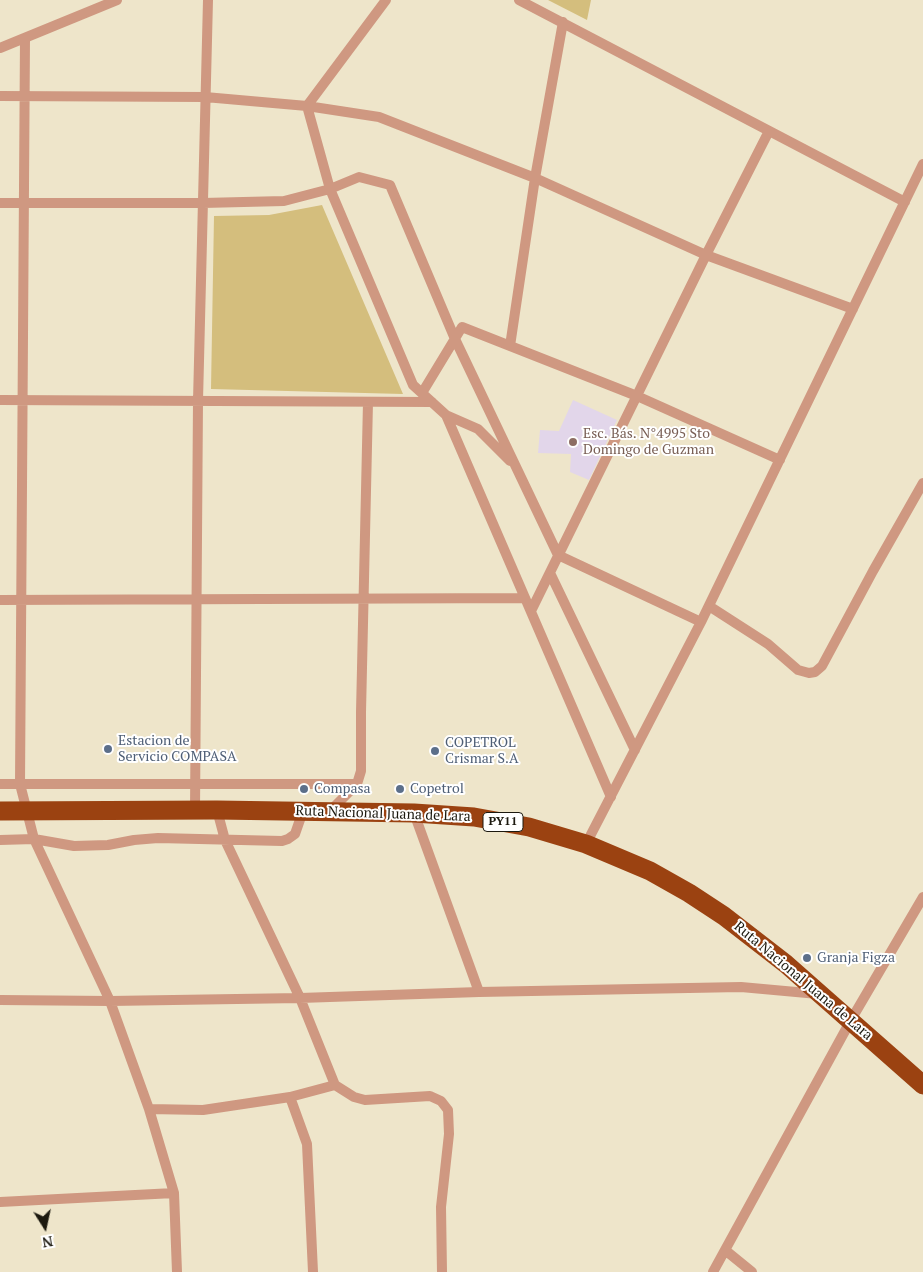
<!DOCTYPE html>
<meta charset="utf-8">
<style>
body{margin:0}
#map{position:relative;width:923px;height:1272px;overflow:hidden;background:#eee5ca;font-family:"PT Serif",serif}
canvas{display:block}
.north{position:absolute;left:20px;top:1202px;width:50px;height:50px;-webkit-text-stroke:4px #fff;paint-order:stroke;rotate:170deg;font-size:14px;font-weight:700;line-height:20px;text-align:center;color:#1c190f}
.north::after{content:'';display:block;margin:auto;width:18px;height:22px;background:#1c190f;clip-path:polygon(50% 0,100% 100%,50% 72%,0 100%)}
</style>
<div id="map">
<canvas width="923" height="1272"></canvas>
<div class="north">N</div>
</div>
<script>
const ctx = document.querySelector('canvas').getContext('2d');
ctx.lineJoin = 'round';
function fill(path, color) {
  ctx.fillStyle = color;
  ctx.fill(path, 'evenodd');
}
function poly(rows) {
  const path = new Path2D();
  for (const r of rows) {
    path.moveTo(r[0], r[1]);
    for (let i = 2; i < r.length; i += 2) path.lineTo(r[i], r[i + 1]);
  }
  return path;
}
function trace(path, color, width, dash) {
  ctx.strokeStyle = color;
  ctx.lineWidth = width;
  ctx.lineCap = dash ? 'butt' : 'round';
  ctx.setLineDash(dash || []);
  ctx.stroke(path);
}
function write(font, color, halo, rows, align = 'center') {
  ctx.font = font + ' "PT Serif",serif';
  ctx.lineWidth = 4;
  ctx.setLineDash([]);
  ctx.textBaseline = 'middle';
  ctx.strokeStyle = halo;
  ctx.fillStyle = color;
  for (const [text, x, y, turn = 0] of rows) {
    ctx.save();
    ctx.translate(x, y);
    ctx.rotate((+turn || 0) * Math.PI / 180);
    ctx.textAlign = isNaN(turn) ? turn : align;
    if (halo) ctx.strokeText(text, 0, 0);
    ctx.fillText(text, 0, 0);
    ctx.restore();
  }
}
fill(poly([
 [573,400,617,420,589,480,570,472,571,454,538,453,540,430,559,431]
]), '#e2d6ea');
fill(poly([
 [548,0,591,0,587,20],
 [322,205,403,394,211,389,214,216,269,215]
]), '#d4be7d');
trace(poly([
 [386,0,307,106,330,189,413,385,446,415,611,797],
 [519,0,905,202],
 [25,38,20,784,34,839,110,1001,149,1109,174,1193,177,1272],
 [0,48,117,0],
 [0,96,205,97,307,106,379,117,535,178,706,255,853,309],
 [0,203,203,203,284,201,330,189,359,177,390,185,455,339,558,555,701,622],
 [510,346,535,178,563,22],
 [422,393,462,327,637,396,780,460],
 [0,400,432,402],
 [446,415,478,429,510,461],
 [550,573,635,750],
 [0,600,525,598],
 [709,606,768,644,798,670,809,673,815,672,822,666,873,571,923,483],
 [531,611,706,255,769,131],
 [0,784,357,784],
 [195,810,198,401,208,0],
 [217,810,225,840,300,998,335,1085,354,1097,365,1100,430,1096,441,1101,448,1110,449,1134,441,1207,442,1272],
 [330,811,357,784,361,771,361,712,368,402],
 [414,813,479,992],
 [0,840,34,839,74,846,108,845,134,840,158,838,282,841,288,839,295,834,303,811],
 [586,844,701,622,923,164],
 [0,1000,110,1001,300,998,479,992,741,987,818,994],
 [290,1097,307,1144,313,1272],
 [149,1109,203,1110,290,1097,335,1085],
 [0,1202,174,1193],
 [725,1250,752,1272],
 [713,1272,851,1020,923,897]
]), '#cf9881', 10);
trace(poly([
 [0,811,217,810,414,813,474,817,529,827,586,844,650,871,689,893,724,916,786,964,923,1085]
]), '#9b4211', 19);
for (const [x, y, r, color] of [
 [573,442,5,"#8d6e63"],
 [108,749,5,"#5c6f8a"],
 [435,751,5,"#5c6f8a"],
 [304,789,5,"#5c6f8a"],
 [400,789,5,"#5c6f8a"],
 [807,958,5,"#5c6f8a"]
]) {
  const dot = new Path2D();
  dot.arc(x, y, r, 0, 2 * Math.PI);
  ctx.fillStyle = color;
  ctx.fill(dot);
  trace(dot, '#fff', 2);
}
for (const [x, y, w] of [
 [503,822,40]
]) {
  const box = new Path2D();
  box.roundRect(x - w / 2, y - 9.5, w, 19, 4);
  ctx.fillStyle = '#fff';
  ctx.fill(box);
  trace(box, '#1c190f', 1);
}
write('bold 12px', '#1c190f', null, [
 ["PY11",503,822]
]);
write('14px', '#785e54', '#fff', [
 ["Esc. Bás. N°4995 Sto",583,434],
 ["Domingo de Guzman",583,450]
], 'left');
write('14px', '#4e5e75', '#fff', [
 ["Estacion de",118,741],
 ["Servicio COMPASA",118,757],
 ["COPETROL",445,743],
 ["Crismar S.A",445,759],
 ["Compasa",314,789],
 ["Copetrol",410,789],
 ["Granja Figza",817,958]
], 'left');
write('14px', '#1c190f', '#fff', [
 ["Ruta Nacional Juana de Lara",383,814,2],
 ["Ruta Nacional Juana de Lara",803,981,40]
]);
</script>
